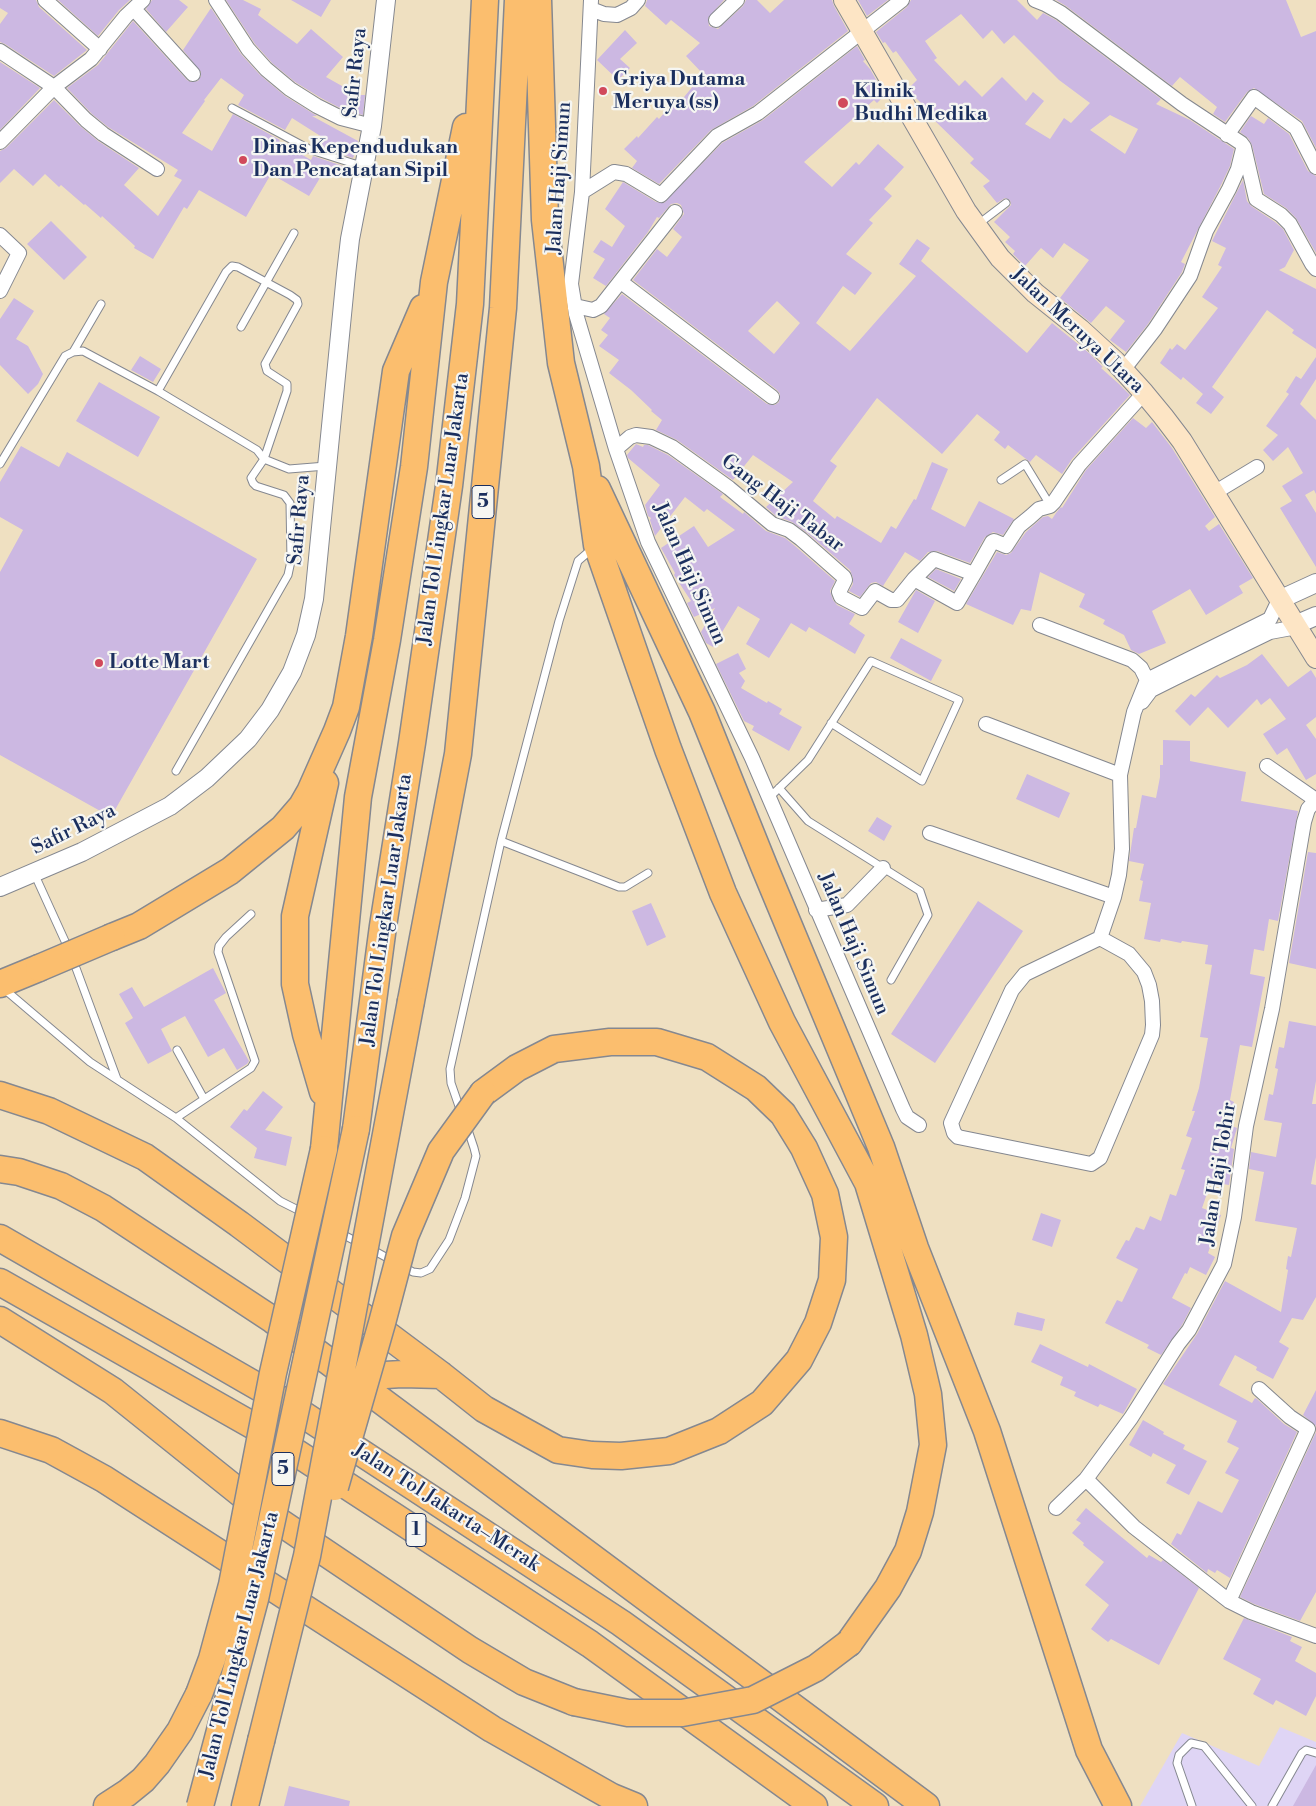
<!DOCTYPE html>
<meta charset="utf-8">
<style>
body{margin:0}
canvas{display:block;background:#efe0c1}
</style>
<canvas width="1316" height="1806"></canvas>
<script>
const ctx = document.querySelector('canvas').getContext('2d');
ctx.lineJoin = 'round';
function fill(path, color) {
  ctx.fillStyle = color;
  ctx.fill(path, 'evenodd');
}
function poly(rows) {
  const path = new Path2D();
  for (const r of rows) {
    path.moveTo(r[0], r[1]);
    for (let i = 2; i < r.length; i += 2) path.lineTo(r[i], r[i + 1]);
  }
  return path;
}
function trace(path, color, width, dash) {
  ctx.strokeStyle = color;
  ctx.lineWidth = width;
  ctx.lineCap = dash ? 'butt' : 'round';
  ctx.setLineDash(dash || []);
  ctx.stroke(path);
}
function write(font, color, halo, rows, align = 'center') {
  ctx.font = font + ' "Libre Bodoni",serif';
  ctx.lineWidth = 4.5;
  ctx.setLineDash([]);
  ctx.textBaseline = 'middle';
  ctx.strokeStyle = halo;
  ctx.fillStyle = color;
  for (const [text, x, y, turn = 0] of rows) {
    ctx.save();
    ctx.translate(x, y);
    ctx.rotate((+turn || 0) * Math.PI / 180);
    ctx.textAlign = isNaN(turn) ? turn : align;
    if (halo) ctx.strokeText(text, 0, 0);
    ctx.fillText(text, 0, 0);
    ctx.restore();
  }
}
fill(poly([
 [1280,1727,1316,1742,1316,1806,1140,1806,1182,1733,1259,1766]
]), '#dfd5f5');
fill(poly([
 [0,0,36,0,39,7,87,50,54,76,5,44,0,42,0,24,8,13,0,8],
 [58,0,130,0,119,10,98,36],
 [152,0,179,0,188,7,166,32,146,9],
 [226,0,243,0,261,9,258,15,297,44,311,29,343,57,326,77,358,95,365,95,363,115,344,110,321,98,295,82,272,63,255,44],
 [291,0,331,0,321,17],
 [647,0,724,0,708,18,709,26,718,29,743,6,746,0,757,0,770,13,784,0,832,0,834,6,848,31,753,106,711,130,659,184,632,168,637,161,624,149,637,136,638,138,657,117,659,119,671,105,675,108,703,74,686,56,700,43,671,20,666,25,645,6],
 [858,0,888,0,867,16],
 [911,0,1017,0,1037,20,1043,13,1056,20,1161,99,1156,104,1190,120,1234,149,1230,166,1221,185,1181,262,1185,264,1182,272,1148,324,1126,352,1110,340,1125,321,1106,306,1091,323,1060,298,1089,260,1064,243,1053,258,1041,248,1025,266,1013,254,1015,251,1005,242,1010,237,994,222,1011,205,1010,200,1005,198,997,203,983,186,990,181,970,163,974,159,930,116,932,114,912,94,909,88,917,80,896,51,893,53,885,42,883,43,876,32,907,7],
 [961,14,983,39,992,30,1004,44,1014,35,1059,80,1090,103,1071,123,1064,118,1050,139,1025,124,1044,101,1033,92,1026,101,1002,77,982,97,965,80,959,86,934,60,937,58,925,41],
 [1110,115,1138,129,1125,154,1090,130],
 [1056,0,1286,0,1301,37,1316,31,1316,148,1302,121,1254,88,1247,92,1225,122,1213,114,1217,107,1180,77,1172,86,1066,6],
 [211,8,241,54,260,75,285,96,317,116,312,116,358,141,356,154,355,153,353,158,317,146,322,137,292,118,285,130,238,105,244,95,221,78,204,100,205,101,182,133,212,151,233,114,280,140,279,141,311,160,313,156,349,168,345,176,326,168,309,196,271,174,246,217,199,190,187,209,184,207,153,259,134,248,135,246,102,216,101,218,85,204,84,205,61,185,59,187,45,174,33,186,14,169,0,183,0,151,6,148,54,100,80,126,98,141,139,168,124,185,158,216,182,180,174,176,178,170,108,127,92,114,67,88,98,65,133,21,187,80,191,82,198,81,201,76,201,72,183,50],
 [625,30,637,43,620,59,630,68,618,80,597,60],
 [857,46,865,60,863,61,870,69,885,95,877,103,874,100,804,162,832,187,856,162,859,165,878,144,904,167,884,189,892,196,869,220,873,223,846,254,872,273,855,295,843,286,816,323,850,351,916,276,899,264,917,239,930,248,921,261,1027,353,1052,323,1089,353,1103,367,1101,368,1119,384,1130,395,1072,459,1062,474,1036,455,1030,462,1008,445,1005,449,994,440,1000,432,977,414,942,454,877,398,830,461,837,466,813,501,835,519,837,516,881,543,891,526,896,529,914,499,916,500,932,462,948,469,931,509,965,527,979,501,1014,519,1003,535,993,532,985,537,970,563,937,551,928,552,920,561,905,552,883,586,876,582,871,583,860,597,849,591,853,584,853,578,850,570,806,532,792,522,776,516,766,507,793,482,753,455,733,480,677,440,656,430,662,420,651,411,652,410,631,390,609,373,619,360,599,346,608,335,601,330,610,318,604,314,622,294,767,404,775,405,779,402,780,394,777,390,633,280,657,249,667,257,682,237,673,229,684,214,681,205,677,203,671,204,659,218,657,217,648,232,606,286,593,278,605,259,593,252,601,240,612,247,625,226,605,209,623,182,656,202,664,203,722,143,763,120],
 [777,301,800,323,774,354,748,331],
 [0,62,40,88,0,130],
 [1251,116,1264,124,1268,118,1289,134,1308,171,1316,176,1316,253,1296,218,1286,208,1264,194,1252,145,1248,138,1240,132],
 [1243,180,1247,201,1251,206,1275,222,1283,229,1294,250,1285,267,1279,270,1316,289,1316,349,1292,333,1294,330,1267,310,1212,387,1224,397,1211,414,1196,403,1203,394,1183,377,1181,380,1160,363,1170,348,1172,350,1177,344,1185,350,1218,308,1202,297,1222,267,1218,265,1226,248,1212,241],
 [51,221,87,257,64,280,27,244],
 [14,298,34,311,16,339,28,346,43,374,38,384,28,394,0,365,0,319],
 [140,356,161,369,153,382,131,370],
 [1316,357,1316,379,1300,404,1316,420,1316,494,1314,490,1305,495,1316,513,1316,567,1280,508,1292,501,1282,486,1303,473,1288,447,1273,461,1263,450,1278,435,1266,426,1289,394,1286,392,1296,376,1301,379],
 [99,382,160,417,138,457,76,421],
 [1133,418,1146,428,1152,422,1172,448,1215,517,1205,526,1209,531,1219,524,1253,578,1239,586,1243,593,1206,615,1190,589,1152,611,1166,643,1139,654,1131,650,1124,635,1103,624,1105,620,1079,607,1085,594,1040,572,1031,611,1021,609,1013,625,966,604,997,552,1006,555,1011,553,1026,532,1043,517,1048,516,1052,519,1056,513,1061,507,1062,508,1086,470],
 [636,444,643,447,644,445,648,445,668,455,723,494,720,497,743,514,744,512,766,531,785,538,795,546,835,581,830,591,833,600,837,605,855,614,849,624,865,635,855,654,809,627,806,632,791,623,769,658,746,644,760,619,738,606,713,647,706,643,701,632,715,608,694,617,687,603,691,601,674,575,675,573,661,548,694,526,708,547,735,530,707,509,704,512,685,497,655,536,650,520,651,518,648,516,645,505,660,485,628,458,627,455],
 [21,446,59,467,67,452,257,559,111,817,0,755,0,572,23,530,0,517,0,482],
 [936,569,961,579,954,591,928,577],
 [916,590,935,601,918,633,898,622],
 [901,638,942,660,931,681,890,658],
 [738,653,746,669,739,673,745,681,741,688,767,703,768,701,782,709,779,714,802,727,789,751,752,730,754,726,744,721,716,664],
 [1262,654,1288,687,1311,670,1316,678,1316,717,1306,725,1316,739,1316,774,1306,780,1287,748,1277,755,1263,734,1286,719,1270,698,1261,705,1257,699,1228,728,1208,707,1190,726,1175,711,1191,694,1195,697,1217,675,1220,678,1247,665],
 [1163,740,1190,741,1190,761,1246,772,1241,801,1298,811,1278,921,1269,919,1264,951,1254,949,1250,974,1265,977,1252,1047,1240,1045,1230,1100,1234,1102,1227,1124,1237,1128,1231,1148,1234,1149,1229,1185,1211,1182,1202,1208,1221,1215,1208,1253,1215,1257,1206,1275,1190,1267,1187,1274,1185,1273,1172,1298,1191,1308,1182,1325,1161,1355,1147,1348,1149,1345,1105,1323,1117,1300,1122,1302,1138,1269,1116,1258,1126,1240,1129,1241,1136,1227,1144,1230,1150,1216,1161,1221,1170,1194,1176,1196,1185,1170,1181,1169,1192,1138,1186,1136,1195,1111,1192,1111,1199,1088,1208,1038,1200,1037,1212,965,1205,964,1208,945,1182,941,1181,943,1161,939,1160,942,1144,939,1151,903,1139,901,1143,881,1140,880,1144,864,1129,861,1134,828,1136,828,1142,795,1156,798,1160,777,1160,765,1163,765],
 [1027,774,1070,793,1059,818,1016,799],
 [877,817,892,826,884,841,868,831],
 [1308,852,1316,853,1316,969,1289,963],
 [978,901,1023,931,935,1063,891,1034],
 [651,903,666,937,647,946,632,911],
 [213,968,226,993,214,1000,249,1061,247,1064,237,1070,224,1048,208,1057,185,1016,161,1029,172,1051,148,1064,125,1023,133,1018,119,994,132,987,144,1007],
 [1289,1021,1316,1026,1316,1081,1312,1104,1316,1104,1316,1157,1311,1184,1316,1185,1316,1297,1303,1320,1292,1318,1279,1342,1289,1348,1273,1379,1256,1370,1257,1367,1235,1355,1219,1385,1252,1403,1255,1398,1257,1399,1284,1424,1297,1432,1230,1578,1217,1570,1215,1573,1208,1569,1207,1573,1171,1544,1177,1533,1181,1535,1198,1501,1222,1513,1239,1480,1225,1473,1239,1448,1227,1442,1237,1421,1163,1384,1197,1334,1225,1281,1281,1312,1288,1270,1286,1269,1288,1256,1291,1257,1297,1228,1255,1221,1264,1172,1249,1169,1251,1152,1276,1157,1282,1123,1264,1120,1269,1094,1273,1095,1278,1069,1275,1068,1279,1047,1284,1048],
 [263,1091,283,1107,265,1130,292,1137,286,1166,254,1158,257,1148,230,1127,244,1109,247,1111],
 [1041,1213,1061,1220,1052,1247,1032,1240],
 [1017,1312,1045,1319,1042,1331,1014,1325],
 [1040,1344,1088,1367,1089,1364,1137,1389,1123,1414,1100,1404,1098,1407,1074,1396,1076,1392,1060,1385,1063,1377,1031,1362],
 [1316,1390,1316,1426,1303,1415],
 [1143,1420,1164,1432,1163,1434,1185,1445,1183,1449,1207,1461,1189,1495,1166,1483,1176,1465,1153,1453,1151,1457,1129,1445],
 [1316,1432,1316,1592,1300,1621,1254,1604,1240,1597],
 [1086,1508,1147,1558,1149,1555,1161,1562,1163,1560,1199,1588,1159,1665,1111,1639,1108,1642,1091,1629,1109,1605,1085,1585,1104,1562,1083,1545,1084,1543,1072,1533,1081,1523,1076,1520],
 [1244,1618,1292,1637,1290,1641,1302,1647,1295,1661,1316,1673,1316,1696,1306,1716,1276,1700,1273,1705,1253,1694,1261,1679,1223,1659],
 [1316,1765,1316,1806,1293,1806],
 [289,1786,350,1801,349,1806,284,1806]
]), '#ccb8e2');
const service = poly([
 [232,108,311,150,355,164,364,165],
 [977,225,1006,203],
 [241,327,294,233],
 [73,352,101,304],
 [158,391,226,272,232,266,238,267,290,295,297,300,298,304,265,364,267,371,287,384,287,391,264,459,289,469,326,466],
 [0,464,65,356,73,352,83,351,158,391,257,450,264,459,251,478,253,483,256,486,284,495,290,503,291,561,288,575,176,771],
 [1001,480,1025,464,1047,500,1054,502],
 [779,788,808,821,920,891,928,915,891,980],
 [768,797,773,794,808,760,871,661,959,700,922,781,831,723],
 [501,841,619,887,625,887,648,873],
 [34,873,69,950],
 [73,960,117,1079],
 [3,988,90,1062,176,1118,280,1201,304,1213],
 [177,1050,204,1099],
 [461,1112,451,1083,450,1069,501,841,559,621,578,561,593,548],
 [176,1118,251,1068,255,1061,218,952,219,946,226,937,251,914],
 [340,1233,361,1244],
 [371,1249,413,1272,421,1273,430,1269,449,1240,465,1198,476,1156,474,1148,467,1127],
 [1192,1806,1177,1763,1179,1755,1191,1743,1204,1746,1252,1806],
 [1272,1806,1302,1753,1306,1750,1316,1753]
]);
const minor = poly([
 [45,0,100,49],
 [216,0,248,49,266,69,290,89,317,106,341,118,372,126],
 [591,0,582,192,571,284,576,314,616,449,648,542,752,758,903,1109,907,1117,919,1125],
 [1035,0,1045,4,1061,13,1182,104,1241,143,1244,147,1256,199,1281,215,1290,224,1312,264,1316,269],
 [134,9,193,74],
 [591,9,604,14,617,15,631,8,638,0],
 [716,20,737,0],
 [0,51,54,87,86,120,103,134,157,169],
 [1227,135,1254,97,1296,128,1316,167],
 [0,142,54,87,91,59,126,16,143,0],
 [582,192,614,172,626,174,661,195,717,136,758,113,902,0],
 [0,235,19,253,0,291],
 [621,282,772,397],
 [575,306,593,310,601,306,675,212],
 [1123,370,1155,329,1190,276,1206,231,1229,189,1238,169,1243,149],
 [616,449,630,437,636,435,651,437,672,447,729,488,772,524,789,530,801,539,844,577,845,580,839,592,841,597,862,608,875,591,891,600,897,600,914,579,934,559,974,574,992,542,994,541,1006,546,1019,526,1030,517,1039,509,1050,506,1054,502,1079,465,1144,393],
 [1214,493,1257,467],
 [914,579,957,603,974,574],
 [1040,625,1132,660,1141,668,1147,680,1134,712,1120,775,1122,849,1119,875,1114,897,1100,938,1025,974,1012,990,951,1123,954,1133,958,1137,1091,1164,1100,1158,1152,1035,1153,1025,1152,1001,1149,985,1144,972,1129,954,1100,938],
 [1147,680,1270,619,1279,600],
 [1142,702,1151,690,1175,678,1270,632,1297,627],
 [986,724,1120,775],
 [1267,766,1316,800],
 [930,833,1114,897],
 [816,910,847,905,883,868],
 [1086,1479,1134,1527,1229,1601,1251,1612,1316,1636],
 [1056,1508,1086,1479,1131,1418,1178,1344,1189,1330,1224,1264,1234,1217,1246,1126,1272,1009,1304,822,1308,809,1316,800],
 [1229,1601,1308,1429,1290,1417,1259,1389]
]);
const tertiary = poly([
 [1279,600,1316,583],
 [1295,625,1316,616],
 [0,887,82,852,170,806,207,778,248,739,270,710,292,672,306,635,314,599,346,274,350,239,372,126,386,0]
]);
const secondary = poly([
 [844,0,966,211,1000,258,1035,293,1080,329,1115,361,1144,393,1163,416,1182,441,1316,658]
]);
const motorway = poly([
 [538,0,545,220,561,363,586,466,597,545,668,749,723,893,782,1022,868,1183,914,1335,928,1394,933,1445,920,1512,908,1551,888,1588,849,1643],
 [597,489,702,712,764,866,881,1147,915,1248,987,1431,1089,1750,1118,1806],
 [112,937,139,926,230,871,283,828,302,806,310,792,337,731,346,707,359,636,396,371,423,308],
 [0,984,39,968],
 [411,1001,458,754,503,308,518,0],
 [323,1092,306,1034,295,984,295,916,325,783],
 [0,1095,49,1111,145,1157,239,1224,441,1375,484,1409,558,1450,592,1455,621,1456,669,1451,719,1431,762,1403,799,1360,818,1323,832,1280,834,1237,825,1194,804,1148,783,1114,756,1088,707,1057,657,1042,610,1042,554,1049,517,1068,483,1093],
 [356,1129,383,926,412,743,449,486,470,304,485,0],
 [324,1149,358,797,387,640,414,467,434,282,466,127],
 [0,1169,19,1172,61,1186,103,1208,273,1320,926,1806],
 [0,1238,281,1400,621,1623,875,1806],
 [0,1282,266,1433,590,1644,814,1806],
 [0,1320,113,1391,259,1508,470,1650,524,1682,574,1702],
 [352,1377,402,1374,441,1375],
 [0,1433,51,1450,104,1479,492,1729,612,1797,634,1806],
 [107,1806,127,1793,143,1780,157,1764,180,1731,199,1694],
 [245,1806,261,1741]
]);
trace(service, '#858890', 9);
trace(minor, '#858890', 16);
trace(tertiary, '#858890', 20);
trace(secondary, '#858890', 22);
trace(motorway, '#858890', 29);
trace(service, '#fff', 7);
trace(minor, '#fff', 14);
trace(tertiary, '#fff', 18);
trace(secondary, '#fde5c5', 20);
trace(motorway, '#fbbe6e', 26);
const motorwayBridge = poly([
 [39,968,112,937],
 [335,1487,382,1323,405,1236,441,1151,483,1093],
 [199,1694,212,1659,232,1585,273,1373,324,1149],
 [574,1702,628,1713,682,1713,753,1700,816,1668,849,1643],
 [261,1741,307,1556,411,1001],
 [200,1806,255,1599,356,1129]
]);
trace(motorwayBridge, '#858890', 29, []);
trace(motorwayBridge, '#fbbe6e', 26);
for (const [x, y, r, color] of [
 [603,91,5,"#d1495b"],
 [843,103,6,"#d1495b"],
 [243,160,5,"#d1495b"],
 [99,663,5,"#d1495b"]
]) {
  const dot = new Path2D();
  dot.arc(x, y, r, 0, 2 * Math.PI);
  ctx.fillStyle = color;
  ctx.fill(dot);
  trace(dot, '#f6f6f2', 2);
}
for (const [x, y, w] of [
 [483,502,22],
 [283,1469,22],
 [416,1530,20]
]) {
  const box = new Path2D();
  box.roundRect(x - w / 2, y - 16.5, w, 33, 4);
  ctx.fillStyle = '#f6f6f2';
  ctx.fill(box);
  trace(box, '#1b2f5e', 1);
}
write('bold 19px', '#1b2f5e', null, [
 ["5",483,502],
 ["5",283,1469],
 ["1",416,1530]
]);
write('20px', '#1b2f5e', '#f6f6f2', [
 ["Safir Raya",356,73,-84],
 ["Jalan Haji Simun",560,178,-86],
 ["Jalan Meruya Utara",1077,331,43],
 ["Gang Haji Tabar",782,504,37],
 ["Jalan Tol Lingkar Luar Jakarta",444,509,-82],
 ["Safir Raya",300,520,-85],
 ["Jalan Haji Simun",689,574,66],
 ["Safir Raya",74,830,-26],
 ["Jalan Tol Lingkar Luar Jakarta",387,910,-82],
 ["Jalan Haji Simun",853,944,67],
 ["Jalan Haji Tohir",1219,1174,-81],
 ["Jalan Tol Jakarta–Merak",446,1508,33],
 ["Jalan Tol Lingkar Luar Jakarta",240,1645,-76]
]);
write('bold 20px', '#1b2f5e', '#f6f6f2', [
 ["Griya Dutama",613,80],
 ["Meruya (ss)",613,103],
 ["Klinik",854,92],
 ["Budhi Medika",854,115],
 ["Dinas Kependudukan",253,148],
 ["Dan Pencatatan Sipil",253,171],
 ["Lotte Mart",109,663]
], 'left');
</script>
